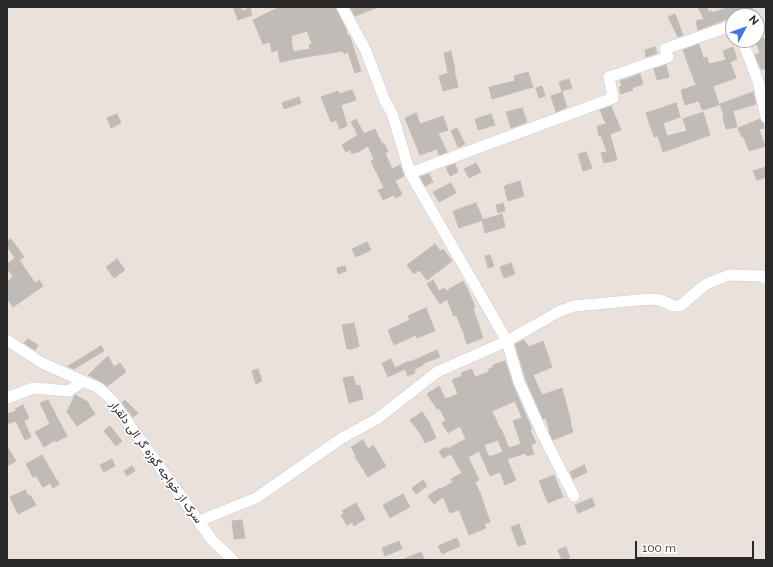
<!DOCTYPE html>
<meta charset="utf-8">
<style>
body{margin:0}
#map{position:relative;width:773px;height:567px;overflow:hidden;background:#e9e1da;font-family:Raleway,sans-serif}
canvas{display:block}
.frame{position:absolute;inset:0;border:8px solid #282828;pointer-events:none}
.north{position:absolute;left:725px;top:8px;width:40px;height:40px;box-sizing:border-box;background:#fff;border:1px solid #a9a9a9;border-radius:50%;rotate:49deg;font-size:11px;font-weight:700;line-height:16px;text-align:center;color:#282828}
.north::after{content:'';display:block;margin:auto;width:14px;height:18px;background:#4772e9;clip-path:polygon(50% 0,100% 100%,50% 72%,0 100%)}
.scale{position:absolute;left:635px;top:541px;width:119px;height:18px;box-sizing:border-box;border:2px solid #282828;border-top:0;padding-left:5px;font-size:12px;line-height:14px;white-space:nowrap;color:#282828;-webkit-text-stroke:3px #fff;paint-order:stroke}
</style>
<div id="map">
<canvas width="773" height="567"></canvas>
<div class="frame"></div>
<div class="north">N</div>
<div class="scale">100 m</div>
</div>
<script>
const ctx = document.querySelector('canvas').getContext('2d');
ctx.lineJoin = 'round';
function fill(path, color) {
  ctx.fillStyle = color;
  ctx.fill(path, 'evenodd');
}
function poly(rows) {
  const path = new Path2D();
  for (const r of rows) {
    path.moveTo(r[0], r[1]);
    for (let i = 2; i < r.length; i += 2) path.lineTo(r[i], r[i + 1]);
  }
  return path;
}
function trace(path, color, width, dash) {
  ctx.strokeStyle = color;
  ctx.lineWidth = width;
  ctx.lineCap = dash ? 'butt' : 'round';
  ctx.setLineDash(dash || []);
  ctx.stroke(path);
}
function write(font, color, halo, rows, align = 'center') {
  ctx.font = font + ' Raleway,Vazirmatn,sans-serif';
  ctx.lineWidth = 3;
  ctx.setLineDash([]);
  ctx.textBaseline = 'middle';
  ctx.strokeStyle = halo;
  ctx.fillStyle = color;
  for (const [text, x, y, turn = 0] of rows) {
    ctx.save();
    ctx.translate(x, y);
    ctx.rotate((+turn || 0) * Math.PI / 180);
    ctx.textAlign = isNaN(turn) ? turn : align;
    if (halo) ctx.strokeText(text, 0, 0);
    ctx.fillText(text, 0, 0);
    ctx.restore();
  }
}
const building = poly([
 [233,7,241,7,242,11,250,8,252,15,238,20,233,7],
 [280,7,335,7,346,29,347,35,349,35,350,37,361,71,355,73,348,52,344,54,343,51,305,57,280,62,278,50,272,52,270,42,263,44,253,20,280,7],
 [307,31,312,44,309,45,310,49,293,52,291,39,292,39,291,36,307,31],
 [350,7,378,7,355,16,350,7],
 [698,7,707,7,709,12,712,11,712,13,729,7,752,7,755,16,733,16,733,17,698,30,696,21,704,19,698,7],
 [675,14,683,35,678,37,668,17,675,14],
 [757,38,766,39,766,69,761,69,755,55,760,53,756,42,757,42,757,38],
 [699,44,703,58,707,57,709,64,726,60,723,51,733,47,737,59,730,62,736,78,713,86,719,105,702,110,699,101,685,105,681,90,696,85,683,50,699,44],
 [655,47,657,53,646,57,645,50,655,47],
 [451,51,455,70,454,70,458,87,443,91,439,76,448,73,444,53,451,51],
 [666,65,669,77,657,80,654,69,666,65],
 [528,72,533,87,492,99,489,87,515,81,514,76,528,72],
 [640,74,643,84,632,88,633,90,621,94,619,87,622,86,620,81,640,74],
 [569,79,572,88,562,91,559,82,569,79],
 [542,86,545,96,539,98,536,88,542,86],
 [352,90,356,100,341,105,347,126,340,129,336,120,331,122,321,97,338,91,339,94,352,90],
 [562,92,567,107,556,112,551,96,562,92],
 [753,92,756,104,733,111,737,127,726,129,723,118,724,117,720,104,753,92],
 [299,97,301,103,284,109,282,103,299,97],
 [676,103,680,117,663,123,667,136,687,131,683,119,703,112,710,135,663,152,658,136,654,137,646,113,676,103],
 [611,106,621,130,610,134,617,160,604,163,601,153,607,152,601,135,599,136,597,126,606,124,600,110,611,106],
 [522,108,527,122,511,128,506,112,522,108],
 [416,113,420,124,443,116,448,130,438,133,447,152,439,155,437,149,420,155,405,118,416,113],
 [117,114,121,123,111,128,107,118,117,114],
 [491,114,495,125,478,130,475,119,491,114],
 [356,119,364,134,375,129,382,144,384,143,388,152,385,153,392,169,400,165,404,176,395,181,402,194,396,198,394,195,383,200,378,190,384,188,371,161,374,160,368,146,356,153,355,152,352,154,350,150,346,152,342,145,358,135,351,122,356,119],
 [760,119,763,123,764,128,759,129,765,146,749,151,744,138,743,136,742,137,738,128,760,119],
 [457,128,465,144,458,147,451,131,457,128],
 [586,152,592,168,583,171,578,154,586,152],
 [476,163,481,172,469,178,464,169,476,163],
 [455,164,458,172,450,176,446,167,455,164],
 [766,167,766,177,757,180,753,171,766,167],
 [429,174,433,182,425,186,420,177,429,174],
 [520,181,524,196,508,201,504,186,520,181],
 [451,183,456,193,439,202,433,192,451,183],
 [476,203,483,220,459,228,453,211,476,203],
 [503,203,505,211,498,213,496,205,503,203],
 [502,214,505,227,485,233,482,220,502,214],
 [11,239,24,257,19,260,35,283,39,280,43,286,13,307,7,299,7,282,13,277,7,268,7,264,15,258,7,246,7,241,11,239],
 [367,242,371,250,356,257,352,249,367,242],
 [435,244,440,251,443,249,452,261,427,280,419,270,414,274,407,265,435,244],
 [490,255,494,266,488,268,485,256,490,255],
 [117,259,125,270,114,278,106,267,117,259],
 [511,263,515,274,504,278,500,267,511,263],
 [345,266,346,271,338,274,337,268,345,266],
 [433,280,439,291,444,288,446,291,463,281,468,290,475,307,473,308,483,338,467,344,464,336,465,336,456,315,454,316,447,299,440,304,427,284,433,280],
 [426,308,435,331,417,338,416,335,394,345,388,330,410,320,408,316,426,308],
 [354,323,359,346,352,349,347,349,342,325,354,323],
 [28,339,38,345,35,350,24,343,28,339],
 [524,340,529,347,543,341,552,367,533,375,542,395,562,388,571,422,570,422,573,432,553,440,549,432,550,432,546,418,543,419,526,380,515,344,524,340],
 [101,346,104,351,74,369,69,367,68,366,101,346],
 [437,350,440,357,422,364,423,365,414,370,415,373,408,376,405,369,388,377,382,363,391,359,395,368,409,361,410,362,437,350],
 [108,356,114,367,120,363,126,372,107,386,102,382,88,375,108,356],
 [505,361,513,385,532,429,530,430,536,443,531,445,534,454,527,456,526,453,507,459,516,480,505,485,500,472,490,476,479,451,468,457,479,480,475,482,480,493,490,522,484,524,486,528,469,535,459,510,450,513,443,497,434,504,428,496,440,488,441,489,453,482,451,479,462,473,451,454,443,458,439,451,446,447,447,449,466,439,460,426,448,433,442,423,446,420,439,408,437,409,427,394,439,386,445,399,458,394,452,380,462,376,461,373,472,369,475,377,489,372,488,370,493,367,493,365,505,361],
 [515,401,522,418,513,421,521,444,509,448,501,429,500,429,492,411,515,401],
 [498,440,503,452,489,457,484,445,498,440],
 [258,369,262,381,256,384,252,371,258,369],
 [353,376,356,386,360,385,363,399,349,403,343,378,353,376],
 [75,395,88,402,88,403,95,414,77,426,67,412,75,395],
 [48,400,67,436,56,442,55,440,44,447,35,432,50,424,40,403,48,400],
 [125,400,138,413,133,417,122,403,125,400],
 [23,405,29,418,24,421,31,437,25,440,16,421,7,424,7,414,16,411,15,409,23,405],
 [422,412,429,422,436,438,425,443,421,435,410,420,422,412],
 [110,426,122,441,116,446,104,431,110,426],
 [363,440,368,449,373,445,386,466,368,477,355,457,356,456,351,447,363,440],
 [7,446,16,461,7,466,7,446],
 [42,455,59,484,53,488,50,483,43,487,36,476,33,477,26,464,42,455],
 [112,459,115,466,104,472,100,465,112,459],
 [584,465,587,472,573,479,570,472,584,465],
 [132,466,135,471,127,476,124,471,132,466],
 [554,475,563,497,548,503,539,481,554,475],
 [423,480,427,486,416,494,412,488,423,480],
 [25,490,28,496,30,495,36,505,18,514,10,497,25,490],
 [403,494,410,507,390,518,383,505,403,494],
 [592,498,595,506,578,513,575,505,592,498],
 [356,503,365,519,354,526,352,522,347,525,341,515,344,514,342,511,356,503],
 [242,520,245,538,234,539,232,521,242,520],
 [519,524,526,544,518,546,511,527,519,524],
 [457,538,460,546,442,554,438,546,457,538],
 [399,541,402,549,385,556,382,548,399,541],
 [566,547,570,558,562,560,558,550,566,547],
 [421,552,425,560,402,560,421,552]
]);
fill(building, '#c1bbb7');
trace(building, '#c4bdb4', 1);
const minor = poly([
 [342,7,365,49,385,101,392,113,410,173,507,341,519,382,543,435,574,496],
 [742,40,758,81,766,117],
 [410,173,613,98,609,77,668,57,665,49,733,25],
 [7,340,42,363,99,388,111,399,212,540,233,560],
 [7,398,33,388,69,391,83,381],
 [199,521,256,498,342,438,377,419,437,372,507,341,560,311,574,306,649,299,661,300,673,306,680,306,706,284,729,275,762,276,766,278]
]);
trace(minor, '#c9cdd8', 12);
trace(minor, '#fff', 11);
write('12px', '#282828', '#fff', [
 ["سرک از خواجه گوزه گر الی دلقرار",156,462,54]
]);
</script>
